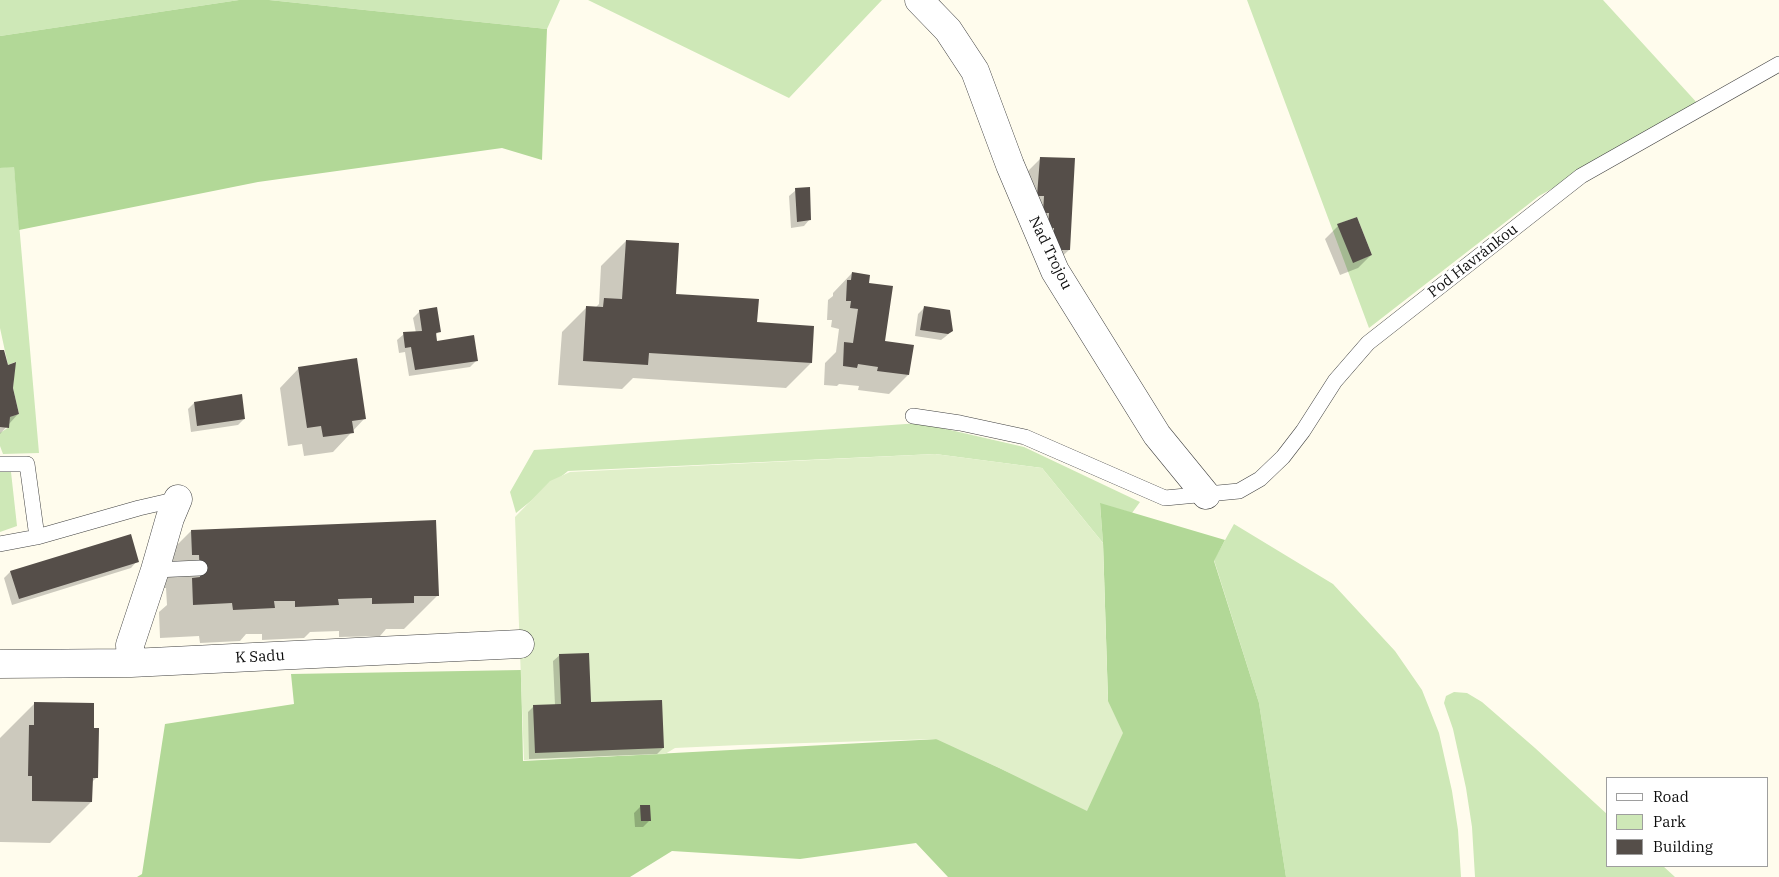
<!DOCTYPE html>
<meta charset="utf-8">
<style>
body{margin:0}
#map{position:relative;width:1779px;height:877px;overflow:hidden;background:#fffced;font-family:"IBM Plex Serif",serif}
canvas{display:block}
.legend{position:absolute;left:1606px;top:777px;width:162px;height:90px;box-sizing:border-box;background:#fff;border:1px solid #9e9e9e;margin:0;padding:6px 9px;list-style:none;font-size:15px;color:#0d0d0d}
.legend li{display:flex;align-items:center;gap:10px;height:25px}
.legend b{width:25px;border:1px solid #9e9e9e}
</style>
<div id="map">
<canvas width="1779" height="877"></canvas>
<ul class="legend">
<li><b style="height:6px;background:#fff"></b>Road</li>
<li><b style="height:14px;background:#cee8b7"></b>Park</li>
<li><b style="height:14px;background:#554e49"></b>Building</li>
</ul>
</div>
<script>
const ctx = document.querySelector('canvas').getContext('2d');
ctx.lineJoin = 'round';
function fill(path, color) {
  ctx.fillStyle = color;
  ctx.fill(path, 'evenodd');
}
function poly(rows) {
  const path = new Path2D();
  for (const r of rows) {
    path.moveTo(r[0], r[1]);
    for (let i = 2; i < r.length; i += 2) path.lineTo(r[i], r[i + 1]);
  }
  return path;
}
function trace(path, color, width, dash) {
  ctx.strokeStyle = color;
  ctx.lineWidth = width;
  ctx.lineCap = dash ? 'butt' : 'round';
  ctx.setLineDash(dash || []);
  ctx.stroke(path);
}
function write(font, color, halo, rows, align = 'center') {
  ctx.font = font + ' "IBM Plex Serif",serif';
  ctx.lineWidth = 5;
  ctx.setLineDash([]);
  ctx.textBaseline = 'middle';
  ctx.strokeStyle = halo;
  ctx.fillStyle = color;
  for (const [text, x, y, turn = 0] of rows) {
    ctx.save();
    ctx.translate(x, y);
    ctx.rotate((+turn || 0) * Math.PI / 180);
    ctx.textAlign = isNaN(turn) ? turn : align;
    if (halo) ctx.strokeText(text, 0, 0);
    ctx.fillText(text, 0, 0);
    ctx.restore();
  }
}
fill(poly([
 [0,0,239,0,0,36],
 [269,0,560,0,547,29],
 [588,0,882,0,789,98],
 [1247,0,1603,0,1699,105,1539,196,1369,328],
 [1357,217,1372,255,1353,262,1338,224],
 [14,166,39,453,3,454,0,446,0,433,9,427,10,417,19,414,13,388,15,362,8,365,0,328,0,168],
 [920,423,1024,447,1140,502,1132,513,1100,504,1103,543,1042,468,935,454,568,471,516,513,510,492,534,450],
 [0,472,11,472,17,526,0,532],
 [1234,524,1333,584,1395,651,1422,690,1439,733,1452,791,1458,830,1461,877,1286,877,1259,703,1214,560],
 [1454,692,1467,693,1482,702,1535,748,1608,815,1608,866,1663,866,1675,877,1475,877,1472,827,1466,788,1453,729,1444,703,1446,696]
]), '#cee8b7');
fill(poly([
 [239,0,269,0,547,29,542,160,502,148,258,182,19,230,14,167,0,168,0,36],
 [1100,503,1225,540,1214,561,1259,703,1286,877,948,877,916,843,800,859,672,851,630,877,137,877,142,874,165,724,294,704,291,674,521,670,523,761,938,739,1085,808,1108,701,1103,543]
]), '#b2d897');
fill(poly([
 [935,454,1042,468,1103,543,1108,701,1123,733,1087,811,999,768,936,739,740,745,675,748,665,754,524,760,515,517,550,481,570,472]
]), '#e0efc9');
fill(poly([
 [1040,159,1069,250,1055,263,1027,172],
 [796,190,810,219,804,226,791,228,789,196],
 [1338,226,1371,255,1358,268,1340,275,1325,239],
 [626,241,675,295,756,324,811,363,786,388,633,378,622,389,558,385,562,332,587,307,596,307,599,304,601,266],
 [852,273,868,284,884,342,908,375,889,394,858,390,859,386,839,384,837,386,824,385,825,363,836,352,839,329,831,327,832,320,827,320,828,300,833,296,833,293],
 [924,308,952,331,945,337,941,340,915,336,918,314],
 [420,311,439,331,435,336,436,342,477,360,470,367,409,376,405,352,399,353,397,340,404,334,416,333,413,318],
 [0,352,7,367,18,414,0,434],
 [299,368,365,418,333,452,304,456,302,444,288,446,280,388],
 [194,403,244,419,238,425,191,432,188,409],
 [191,531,438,595,404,629,386,629,380,636,339,637,339,631,310,632,304,638,262,640,262,634,246,634,240,641,200,643,199,636,160,638,159,612,167,605,166,588,158,588,158,564],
 [137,561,131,568,12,605,4,578,10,572],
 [560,655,590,704,663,748,657,754,529,759,528,712,534,706,555,705,553,661],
 [35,703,93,729,97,777,92,782,91,802,50,843,0,842,0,738],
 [641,806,650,820,643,827,635,827,634,813]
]), '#0003');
fill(poly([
 [1040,157,1075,158,1070,250,1054,250,1054,228,1048,228,1049,213,1043,213,1044,196,1037,196],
 [810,187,811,220,797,222,795,188],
 [1357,217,1372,255,1353,263,1337,224],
 [626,240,679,243,676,294,759,299,757,322,814,326,812,363,649,353,648,365,583,361,586,306,603,307,604,298,622,299],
 [852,272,870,275,869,283,893,286,885,341,914,345,909,375,877,371,878,367,858,364,857,368,843,366,844,342,853,343,858,309,850,308,851,301,846,301,847,280,851,280],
 [924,306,950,310,953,331,948,334,920,330],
 [437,307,441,332,436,333,437,341,474,335,478,361,415,370,411,347,405,348,403,332,422,331,419,310],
 [0,350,4,350,8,365,16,362,13,388,19,414,10,417,9,428,0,427],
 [357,358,366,419,352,421,354,433,323,437,321,426,307,428,298,367],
 [242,394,245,419,197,426,194,402],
 [436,520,439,596,414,596,414,603,372,604,372,598,338,599,339,605,295,607,295,601,274,601,275,608,233,610,232,603,193,605,192,578,200,577,199,555,192,555,191,530],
 [131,534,139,562,19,599,10,571],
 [589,653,591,702,662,700,664,748,535,753,533,705,561,704,559,654],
 [34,702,94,703,94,728,99,728,98,778,93,778,92,802,32,801,32,776,28,776,29,725,34,725],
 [640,805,650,805,651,821,641,821]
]), '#554e49');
const service = poly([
 [913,416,960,423,1025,437,1165,498,1239,491,1260,479,1283,457,1303,431,1335,381,1368,343,1581,176,1779,64],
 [0,464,27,464,37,537,0,544],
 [37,537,139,508,178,499],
 [155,570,200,568]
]);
const minor = poly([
 [919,0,948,30,975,71,1010,165,1055,271,1157,435,1206,495],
 [131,663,130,645,155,570,170,518,178,499],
 [0,664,131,663,520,644]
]);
trace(service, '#404040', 16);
trace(minor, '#404040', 29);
trace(service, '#fff', 15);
trace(minor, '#fff', 28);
write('15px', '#0d0d0d', '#fff', [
 ["Nad Trojou",1050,253,64],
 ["Pod Havránkou",1473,261,-38],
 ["K Sadu",260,657,-3]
]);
</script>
